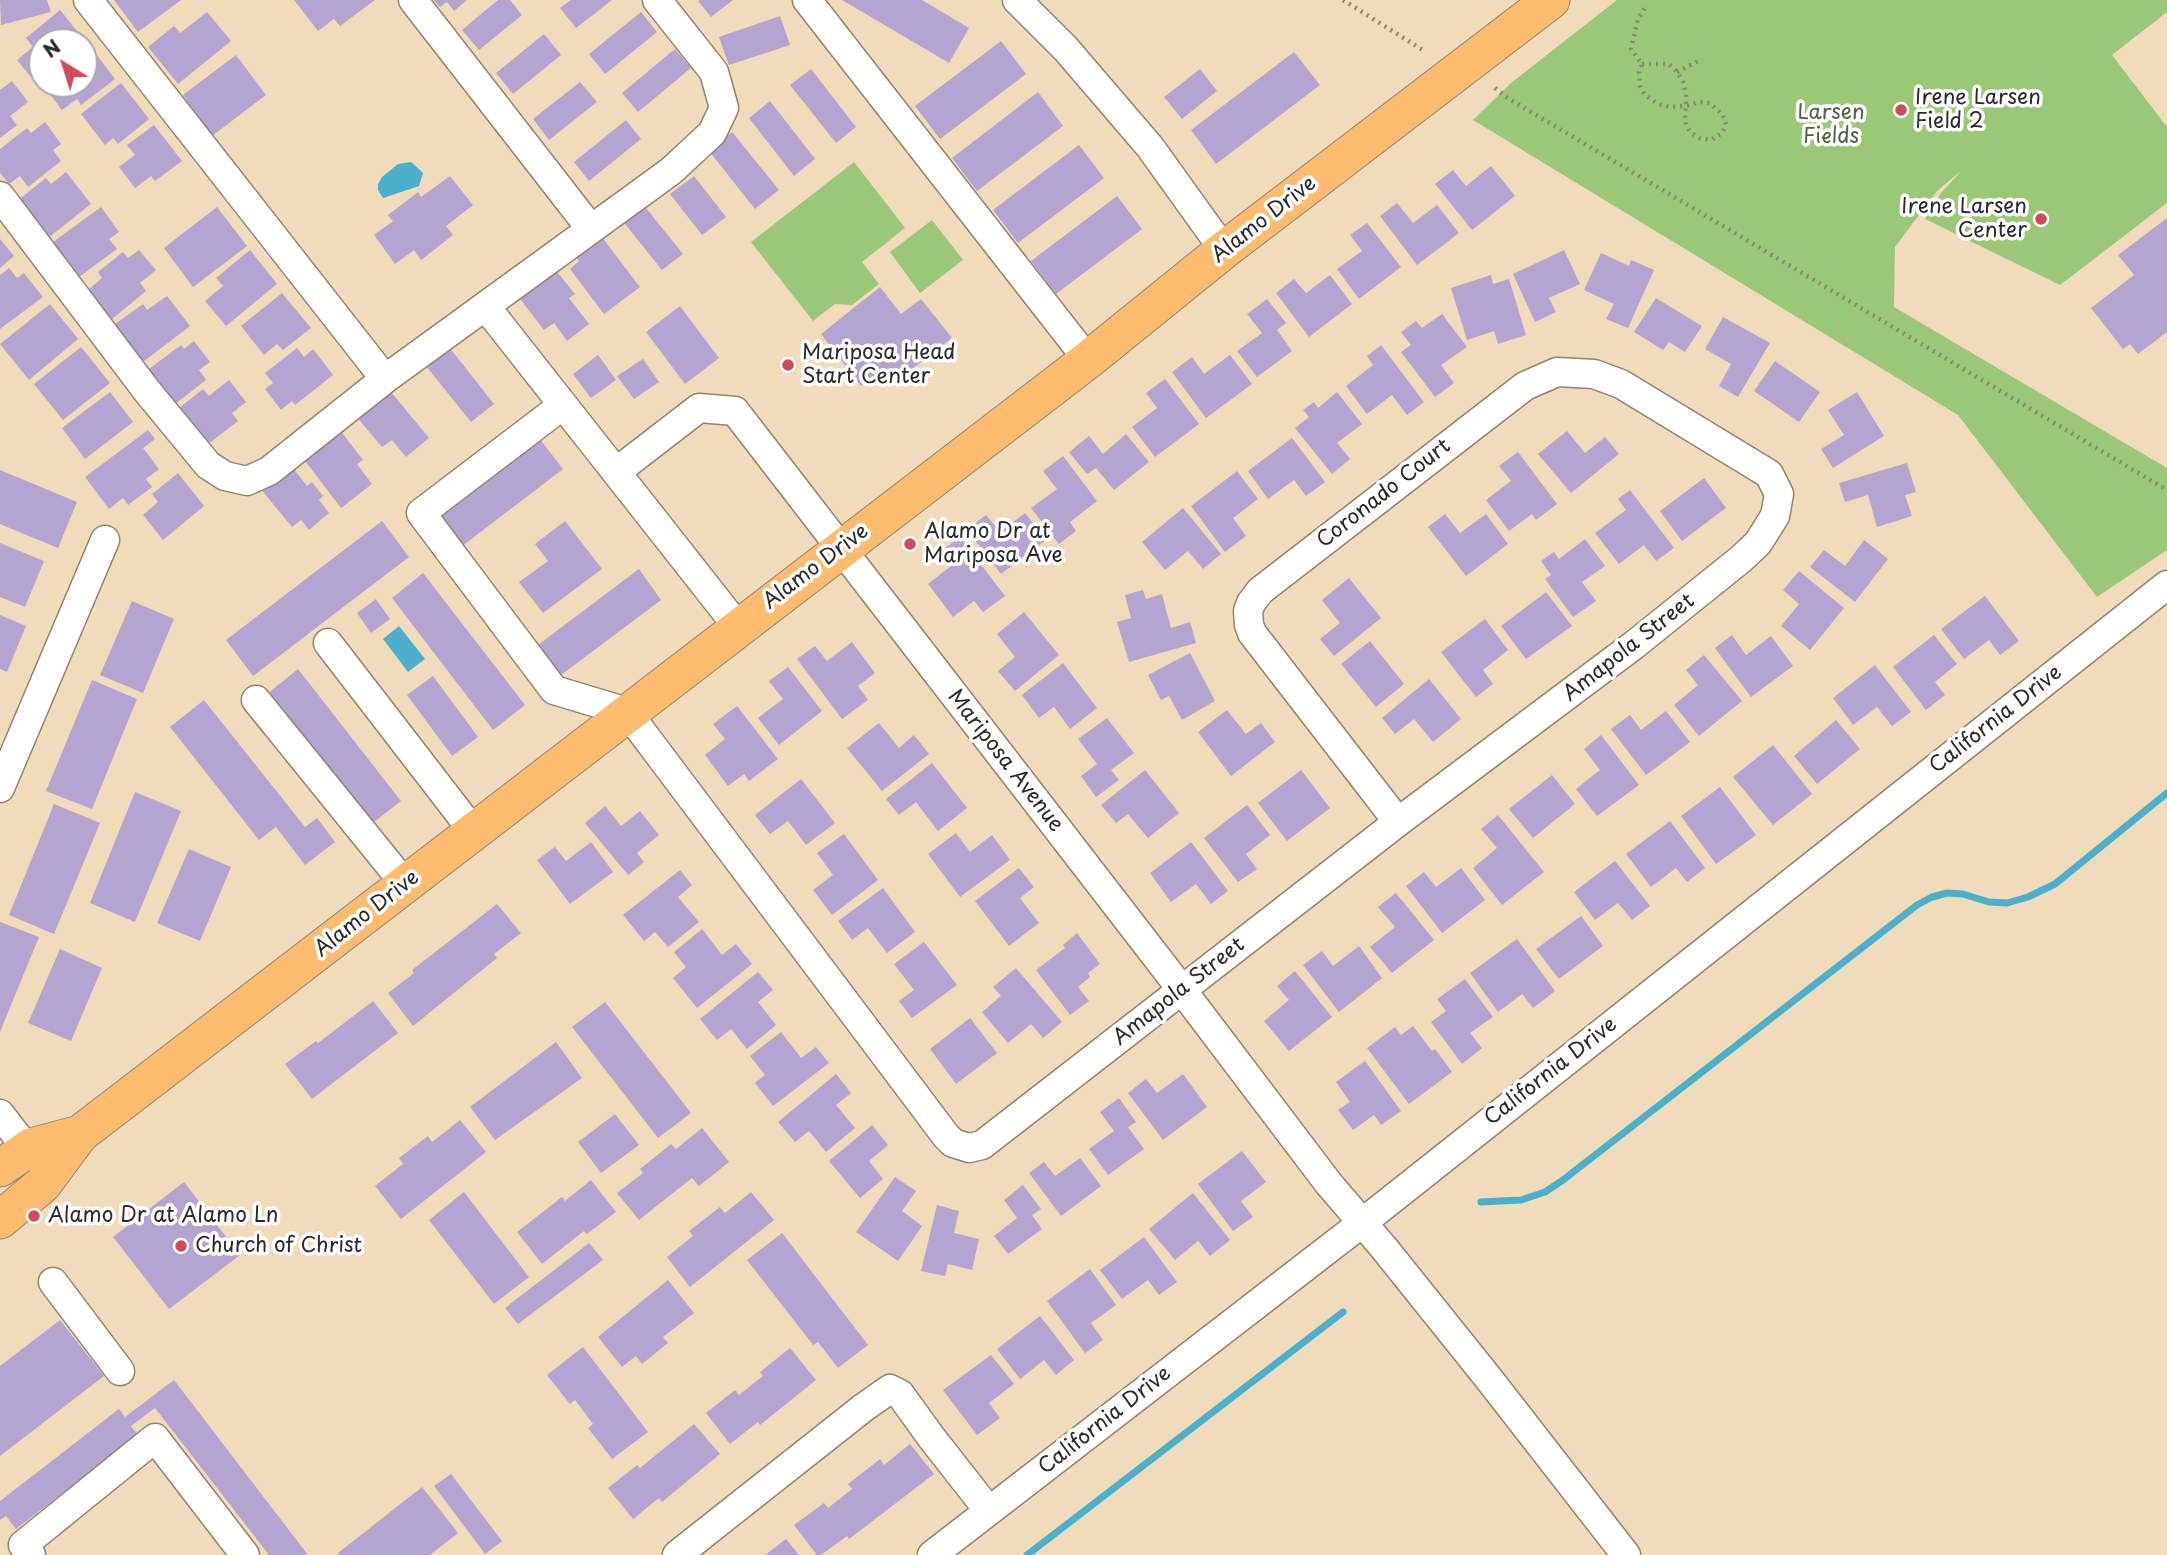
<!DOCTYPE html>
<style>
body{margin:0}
#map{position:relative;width:2167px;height:1555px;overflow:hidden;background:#f0dcbb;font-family:"Playpen Sans",sans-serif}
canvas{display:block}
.north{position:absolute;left:28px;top:28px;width:70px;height:70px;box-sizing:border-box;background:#fff;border:2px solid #aaa;border-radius:50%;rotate:322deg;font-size:19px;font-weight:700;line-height:28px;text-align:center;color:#2b2b2b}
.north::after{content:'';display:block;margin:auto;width:24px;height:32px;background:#d1495b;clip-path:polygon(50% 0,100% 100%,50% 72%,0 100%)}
</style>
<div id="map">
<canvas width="2167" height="1555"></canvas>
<div class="north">N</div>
</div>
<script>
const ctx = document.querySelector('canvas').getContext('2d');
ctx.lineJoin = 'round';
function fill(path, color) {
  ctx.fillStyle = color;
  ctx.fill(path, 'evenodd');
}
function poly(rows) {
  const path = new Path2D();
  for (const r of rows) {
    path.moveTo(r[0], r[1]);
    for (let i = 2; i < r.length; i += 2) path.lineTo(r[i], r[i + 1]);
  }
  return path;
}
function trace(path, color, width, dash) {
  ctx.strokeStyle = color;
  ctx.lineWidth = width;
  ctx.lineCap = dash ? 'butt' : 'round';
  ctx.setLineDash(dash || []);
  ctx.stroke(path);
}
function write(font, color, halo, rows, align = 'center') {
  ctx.font = font + ' "Playpen Sans",sans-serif';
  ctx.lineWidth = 7;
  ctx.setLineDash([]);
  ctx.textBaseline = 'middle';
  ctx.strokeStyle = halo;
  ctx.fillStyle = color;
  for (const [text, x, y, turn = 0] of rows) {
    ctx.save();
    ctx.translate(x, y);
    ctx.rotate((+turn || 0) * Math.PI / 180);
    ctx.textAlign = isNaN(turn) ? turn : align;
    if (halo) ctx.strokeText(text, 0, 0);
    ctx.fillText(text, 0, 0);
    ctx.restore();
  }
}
fill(poly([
 [1617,0,2167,0,2167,12,2112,55,2167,127,2167,203,2060,285,1925,219,1941,193,1962,170,1937,191,1895,247,1894,307,2167,468,2167,550,2097,597,1958,415,1473,120,1511,83],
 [854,162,905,228,862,262,879,284,852,305,835,304,813,321,751,242],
 [932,220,963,260,920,293,890,252]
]), '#9ac876');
fill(poly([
 [411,162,423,173,419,186,383,198,378,190,378,184,382,177,398,164],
 [399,626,425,659,408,672,383,639]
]), '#4cafcb');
trace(poly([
 [1481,1202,1521,1200,1545,1192,1563,1180,1917,905,1932,897,1947,893,1963,894,1989,902,2007,903,2028,897,2055,884,2167,793],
 [1027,1555,1343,1312]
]), '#4cafcb', 7);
fill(poly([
 [0,0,47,0,51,12,1,25],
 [114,0,181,0,138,32],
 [294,0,375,0,340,26,334,19,318,31],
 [434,0,467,0,454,11,447,2,440,7],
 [498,0,510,0,522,15,479,50,462,30],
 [571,0,612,0,576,28,560,8],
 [700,0,733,0,711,17,698,1],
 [842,0,922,0,969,28,949,63],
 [60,10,82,37,75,42,42,42,42,68,31,77,17,60,33,47,26,38],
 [207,12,231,41,178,84,148,47,174,26,180,33],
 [641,12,657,32,605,74,589,54],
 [780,16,790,45,729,65,719,37],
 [544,34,561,55,513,94,496,73],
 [1001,41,1026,74,940,139,915,106],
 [87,42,115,79,81,105,77,99,62,110,46,89,52,84,84,84,84,45],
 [675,49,691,68,638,112,622,93],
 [1294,52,1320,85,1216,164,1191,130],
 [236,55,266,95,212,136,183,95],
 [811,69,856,127,836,143,790,85],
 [1200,69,1217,91,1182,119,1164,97],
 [12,81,28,102,10,116,17,125,0,138,0,90],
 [580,82,597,102,549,140,533,119],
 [121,83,149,119,118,144,113,138,105,145,81,114],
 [1038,92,1063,126,977,191,952,158],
 [770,101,815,159,794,176,749,118],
 [626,120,641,139,589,181,574,162],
 [45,122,61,144,53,150,61,161,28,187,20,176,9,184,0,173,0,149,27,128,31,133],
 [154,125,182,161,155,181,151,176,135,188,119,167,135,155,127,145],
 [732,132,779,190,755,209,709,151],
 [1079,145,1104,178,1018,243,993,210],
 [1491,166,1515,196,1472,230,1435,184,1453,170,1466,186],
 [66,172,91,204,48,238,18,200,46,178,51,184],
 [450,176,473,205,446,226,453,235,421,260,414,250,395,264,374,235,393,221,388,215,418,192,421,197],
 [694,176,726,217,702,235,670,194],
 [1117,196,1142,229,1056,294,1031,261],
 [642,203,683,254,662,270,621,219],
 [1397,203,1413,223,1437,205,1459,233,1417,265,1380,216],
 [101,207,119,232,109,239,117,249,79,277,53,242],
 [217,207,247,246,193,287,164,248],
 [2167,218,2167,332,2138,354,2130,344,2123,349,2091,308,2134,275,2118,255],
 [1367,223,1401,267,1359,299,1337,269,1362,251,1350,235],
 [598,232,640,287,604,314,570,269,579,261,572,251],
 [0,239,14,256,0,268],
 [139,250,156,270,140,283,146,291,111,320,88,290,102,278,98,272,123,252,128,258],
 [250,250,277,284,226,326,205,301,223,286,216,278],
 [1564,250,1580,284,1549,298,1556,312,1535,322,1513,274],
 [1601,253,1629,266,1631,260,1654,270,1628,328,1606,319,1614,304,1584,290],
 [553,267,575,294,569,298,589,324,567,341,554,323,544,330,517,295],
 [9,268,17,278,24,273,43,297,0,329,0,275],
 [1330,275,1352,304,1309,337,1276,293,1294,279,1306,293],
 [1491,275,1493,284,1509,279,1526,335,1498,344,1494,331,1467,340,1451,288],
 [880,287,901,314,921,299,952,338,893,384,882,370,861,386,821,334],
 [282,293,311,328,283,350,277,344,264,355,241,326],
 [167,296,190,326,143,362,115,324,143,304,147,310],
 [1656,298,1702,326,1685,352,1669,342,1663,350,1634,332],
 [1267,299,1286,323,1277,330,1292,351,1257,377,1237,351,1262,333,1247,314],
 [50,304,78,339,29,380,0,344],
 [680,306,719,358,685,384,646,332],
 [1442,314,1467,347,1441,365,1454,383,1435,397,1401,352,1411,345,1401,332,1416,321,1422,328],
 [1723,317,1770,343,1738,397,1719,386,1731,364,1705,349],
 [194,341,210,362,199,370,206,380,175,404,149,369,181,345,184,349],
 [1381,345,1424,402,1407,415,1392,395,1367,414,1346,386,1373,365,1367,356],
 [81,347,110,383,63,420,34,384],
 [449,347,494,404,471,422,426,366],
 [297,348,304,357,313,349,333,375,295,405,292,401,281,410,265,389,273,383,265,373],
 [598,355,616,380,591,398,573,374],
 [1230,355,1252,384,1206,418,1172,372,1192,357,1204,374],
 [643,359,659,382,634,399,617,376],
 [1775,361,1820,392,1799,422,1754,391],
 [1165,379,1199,424,1155,457,1132,427,1157,408,1146,393],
 [229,380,246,402,232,413,238,421,208,444,179,408,203,389,209,396],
 [387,387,429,438,406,457,392,440,382,447,354,414],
 [110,392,133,422,85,459,62,428],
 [1337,392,1362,424,1337,443,1350,459,1332,474,1295,428,1309,417,1303,410,1314,402,1318,408],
 [1857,392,1884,436,1833,468,1821,449,1844,435,1828,410],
 [339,429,363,460,357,464,372,484,341,508,302,457],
 [148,430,155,439,143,448,159,469,146,479,152,487,128,505,123,498,109,509,85,477],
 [1567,431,1585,453,1605,437,1619,454,1571,493,1538,454],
 [1126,434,1149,462,1114,490,1096,468,1087,474,1069,452,1089,436,1103,454],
 [539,438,563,469,457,550,434,519],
 [1292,438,1325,482,1306,496,1294,480,1268,499,1248,471],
 [1518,452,1557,504,1536,520,1532,514,1509,531,1486,500,1511,481,1499,466],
 [1063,456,1097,501,1070,522,1076,531,1059,544,1031,508,1057,489,1043,471],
 [289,463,307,486,312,482,323,496,319,500,329,513,309,530,301,520,292,527,259,487],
 [1907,463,1916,492,1905,495,1912,516,1877,527,1868,495,1845,502,1839,483],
 [0,470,77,502,58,548,0,524],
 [1237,471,1258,499,1233,518,1246,536,1225,552,1191,506],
 [178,473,204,506,163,540,143,515,158,502,152,494],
 [1704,478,1726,508,1682,541,1660,511],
 [1630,490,1674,548,1656,561,1644,545,1619,564,1595,533,1626,510,1618,499],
 [1183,508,1221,554,1203,569,1188,551,1165,570,1142,542],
 [1025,513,1046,540,1001,574,967,530,986,515,1000,532],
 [1445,514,1460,533,1486,514,1508,544,1466,576,1428,527],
 [382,521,409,557,253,676,226,640],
 [565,521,602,569,543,613,519,582,548,561,535,544],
 [960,537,1005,596,983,612,974,601,953,617,928,584,952,565,941,551],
 [1585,539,1605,566,1582,582,1596,601,1573,617,1545,579,1551,575,1541,561,1554,552,1559,559],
 [1864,540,1888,559,1855,602,1810,567,1824,550,1845,566],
 [0,543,44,561,25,607,0,597],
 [639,569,661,600,557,678,534,648],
 [1799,571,1844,608,1810,650,1781,626,1799,604,1783,590],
 [423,573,525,705,493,730,392,598],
 [1349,578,1381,618,1334,656,1320,639,1340,623,1322,600],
 [1143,590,1146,599,1162,594,1171,628,1190,622,1196,643,1129,662,1117,622,1131,618,1125,595],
 [1546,592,1572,626,1526,659,1501,626],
 [1985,596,2019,641,2000,655,1989,640,1964,659,1941,629],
 [376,599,390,619,371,633,357,613],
 [132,601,174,619,143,693,100,675],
 [1024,612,1059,655,1015,691,998,671,1015,657,997,634],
 [0,615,26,626,7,672,0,669],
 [1485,619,1508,650,1483,670,1493,684,1476,697,1441,652],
 [1732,635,1746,655,1771,636,1793,666,1751,697,1715,648],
 [1934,635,1957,664,1935,682,1945,695,1926,710,1893,667],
 [1370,641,1404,684,1376,707,1341,664],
 [852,642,875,673,858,686,868,700,842,719,797,659,815,646,827,661],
 [1190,653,1215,701,1182,720,1169,696,1161,700,1148,675],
 [1704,655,1742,701,1699,736,1674,705,1698,685,1686,670],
 [1063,663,1097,708,1070,729,1054,707,1039,718,1022,695],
 [1875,665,1911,712,1892,726,1877,707,1853,725,1833,698],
 [788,667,822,711,779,745,758,718,783,699,769,681],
 [298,669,401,801,370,825,267,694],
 [433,676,478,737,452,756,407,695],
 [1429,679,1461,719,1433,742,1414,719,1395,734,1382,718],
 [92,680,137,699,92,809,46,791],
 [204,700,305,827,317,818,335,842,305,865,276,827,259,840,170,727],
 [737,706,778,759,749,781,744,774,728,786,705,755,725,739,713,724],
 [1227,710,1246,734,1261,723,1275,742,1231,776,1198,732],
 [1666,711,1690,742,1646,775,1611,729,1630,715,1641,730],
 [1107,718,1134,753,1111,770,1119,780,1096,797,1081,776,1097,764,1078,739],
 [1836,720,1860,749,1817,784,1794,756],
 [879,723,899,748,914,735,929,754,882,791,847,748],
 [1601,735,1639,785,1597,816,1576,789,1600,770,1584,749],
 [1773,745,1812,794,1773,825,1733,777],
 [932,763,967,808,938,831,916,802,899,815,886,799],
 [1145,770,1179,813,1148,838,1128,814,1116,823,1101,805],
 [1301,770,1330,808,1287,841,1258,803],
 [1552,775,1575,804,1533,838,1509,809],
 [801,779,835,823,806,845,788,821,770,834,755,815],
 [1720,787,1756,835,1716,864,1681,816],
 [135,792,181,811,135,922,90,903],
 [54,804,100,823,54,934,9,915],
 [1247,805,1270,835,1246,854,1257,869,1238,882,1204,838],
 [605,806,621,826,640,811,659,835,637,853,644,862,628,875,585,823],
 [1498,815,1544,872,1502,905,1473,868,1497,848,1481,829],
 [1670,821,1705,868,1687,882,1676,868,1651,887,1626,854],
 [956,833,970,852,992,835,1010,860,960,897,928,854],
 [844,834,878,880,832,915,813,890,833,875,817,853],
 [591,842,613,872,570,904,537,860,555,847,566,861],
 [1191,842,1228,891,1211,904,1196,884,1171,902,1150,873],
 [189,849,231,867,200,941,157,923],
 [1615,861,1650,906,1632,920,1618,903,1595,920,1574,892],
 [1019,868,1034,887,1020,898,1039,923,1009,946,975,901],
 [1461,868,1485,900,1442,933,1406,886,1424,872,1436,887],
 [680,870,692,885,678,897,699,922,668,947,655,932,644,941,623,915],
 [883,888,915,932,887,953,868,928,852,940,838,921],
 [1396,893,1434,940,1392,973,1370,947,1395,927,1378,907],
 [497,904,521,933,494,954,497,958,413,1026,388,993,414,973,412,970],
 [1581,916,1603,946,1559,979,1536,949],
 [0,922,39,937,0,1032],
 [702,929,722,955,736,944,752,964,697,1008,673,978,686,967,674,952],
 [1077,933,1100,964,1088,973,1090,977,1078,987,1089,1001,1070,1015,1036,970,1065,948,1063,945],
 [1517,939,1555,991,1533,1008,1522,994,1498,1012,1470,973],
 [924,942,957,985,912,1018,899,1001,914,990,894,964],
 [1359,946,1382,978,1339,1012,1303,965,1322,951,1333,966],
 [60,949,102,968,71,1041,28,1023],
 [1016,968,1062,1022,1043,1038,1031,1024,1008,1043,982,1012,1001,996,993,987],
 [1295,971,1332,1017,1289,1051,1264,1021,1289,1000,1277,986],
 [758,972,773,990,758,1002,776,1025,747,1049,731,1029,717,1040,700,1019],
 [1465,979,1493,1017,1470,1033,1482,1048,1462,1064,1431,1022,1446,1011,1437,999],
 [373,1001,398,1033,312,1099,285,1064,316,1041,318,1043],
 [605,1002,691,1113,658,1138,572,1027],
 [970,1018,997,1053,956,1084,930,1049],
 [1413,1026,1432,1051,1435,1049,1452,1072,1409,1104,1367,1048,1395,1027,1401,1035],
 [781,1032,801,1058,816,1047,829,1063,773,1106,755,1083,765,1075,750,1056],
 [556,1042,582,1078,495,1140,470,1107],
 [1365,1061,1401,1111,1381,1125,1374,1115,1353,1130,1338,1110,1350,1102,1336,1082],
 [836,1074,851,1093,836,1105,855,1128,826,1152,809,1131,795,1142,778,1122],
 [1183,1074,1207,1107,1163,1140,1128,1093,1146,1079,1157,1093],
 [1119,1098,1136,1122,1128,1127,1144,1149,1108,1175,1089,1149,1114,1131,1100,1112],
 [615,1114,639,1145,601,1173,578,1142],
 [460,1120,486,1152,401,1219,375,1186,403,1164,399,1158,428,1136,432,1142],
 [872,1125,888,1145,869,1161,883,1179,860,1198,829,1161],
 [702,1128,729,1162,699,1186,692,1178,639,1220,617,1193,643,1173,640,1169,671,1144,676,1149],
 [1242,1151,1266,1182,1241,1201,1253,1217,1233,1231,1198,1184],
 [1080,1158,1101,1186,1061,1216,1029,1173,1044,1162,1055,1176],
 [895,1177,916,1191,902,1211,922,1226,898,1261,856,1232],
 [591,1180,616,1212,587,1234,584,1231,542,1264,517,1232,562,1197,565,1201],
 [184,1182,240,1255,169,1309,113,1237],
 [1023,1185,1041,1209,1032,1215,1042,1229,1008,1254,994,1236,1017,1218,1004,1200],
 [464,1192,529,1277,494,1304,429,1220],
 [751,1192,774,1220,690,1287,667,1257,693,1236,689,1231,720,1207,725,1213],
 [1193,1193,1230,1240,1210,1256,1198,1241,1175,1260,1149,1229],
 [937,1205,959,1211,954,1233,979,1239,972,1270,948,1264,945,1276,921,1271],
 [782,1233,868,1345,838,1368,818,1342,813,1345,747,1260],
 [1144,1237,1177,1282,1159,1295,1148,1280,1122,1299,1100,1270],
 [589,1243,603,1260,518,1324,505,1308],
 [1090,1269,1116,1305,1091,1323,1103,1340,1085,1353,1047,1301],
 [668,1280,694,1313,663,1337,668,1343,642,1364,636,1356,622,1367,598,1337],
 [1040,1316,1074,1360,1056,1375,1044,1360,1020,1379,997,1349],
 [60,1320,104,1376,0,1456,0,1366],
 [583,1347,648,1432,612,1459,588,1428,593,1424,575,1400,570,1404,547,1375],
 [790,1348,816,1380,760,1425,758,1422,730,1444,706,1413,735,1390,739,1395,763,1376,760,1372],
 [991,1355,1014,1384,989,1403,1000,1418,977,1435,943,1390],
 [174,1380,308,1555,269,1555,155,1408,131,1426,138,1435,16,1529,6,1516,0,1520,0,1501,119,1409,125,1417],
 [694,1424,720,1454,662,1502,659,1498,633,1519,608,1488,637,1465,640,1468],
 [910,1444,934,1474,849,1539,847,1536,821,1555,817,1555,794,1525,824,1503,828,1508,852,1489,848,1484,880,1459,884,1465],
 [451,1474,502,1541,485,1554,434,1486],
 [422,1487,458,1533,430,1555,340,1555,338,1553],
 [786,1539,799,1555,765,1555]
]), '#b3a5d0');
const minor = poly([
 [88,0,385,379],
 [413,0,591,229],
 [807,0,1088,360],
 [1017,0,1066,49,1150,147,1224,250],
 [0,196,147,391,208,465,225,476,247,481,269,471,385,379,671,171,712,133,724,108,714,72,657,0],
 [486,307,738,627],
 [563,405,421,513,554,690,627,712,946,1136,953,1143,969,1148,982,1145,1398,822,1634,645,1741,559,1758,543,1775,516,1779,494,1769,474,1621,384,1594,374,1557,372,1525,386,1260,591,1251,603,1248,611,1249,625,1252,633,1398,822],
 [616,472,699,408,735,411,1182,990,1329,1184,1384,1248,1489,1379,1626,1555],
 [328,643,473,831],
 [256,700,405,884],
 [0,788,105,540],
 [0,1114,27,1149],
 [53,1282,120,1371],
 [31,1555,23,1545,155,1438,245,1555],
 [677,1555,863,1408,890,1389,900,1394,931,1437,989,1511],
 [932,1555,1362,1223,2167,585]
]);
const major = poly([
 [0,1168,31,1147,80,1134],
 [0,1220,43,1184,80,1134,1088,360,1224,250,1551,0]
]);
trace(minor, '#8e8473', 31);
trace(major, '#8e8473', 39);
trace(poly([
 [1343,0,1426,52],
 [1642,64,1669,64,1677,72,1683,82,1686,94,1686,106,1685,113,1686,125,1691,133,1700,138,1711,140,1722,133,1726,125,1723,115,1710,103,1700,102,1686,106,1670,107,1658,104,1645,95,1640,86,1639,72,1642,64,1631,49,1638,19,1646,6],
 [1677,72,1702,59],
 [1495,88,1506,97,2167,490]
]), '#8e8473', 4.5, [2, 5]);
trace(minor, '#fff', 28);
trace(major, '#febc70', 37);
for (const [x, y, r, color] of [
 [1901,110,7,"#d1495b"],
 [2041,219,7,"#d1495b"],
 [788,365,7,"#d1495b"],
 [910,544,7,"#d1495b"],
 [34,1216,7,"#d1495b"],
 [181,1246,7,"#d1495b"]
]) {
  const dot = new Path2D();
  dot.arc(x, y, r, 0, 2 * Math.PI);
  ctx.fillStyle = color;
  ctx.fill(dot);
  trace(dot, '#fff', 2.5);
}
write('21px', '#2b2b2b', '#fff', [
 ["Irene Larsen",1915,98],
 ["Field 2",1915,122],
 ["Irene Larsen",2027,207,"right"],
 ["Center",2027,231,"right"],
 ["Mariposa Head",802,353],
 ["Start Center",802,377],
 ["Alamo Dr at",924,532],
 ["Mariposa Ave",924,556],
 ["Alamo Dr at Alamo Ln",48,1216],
 ["Church of Christ",195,1246]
], 'left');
write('21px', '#526245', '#fff', [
 ["Larsen",1831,113],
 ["Fields",1831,137]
]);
write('21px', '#2b2b2b', '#fff', [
 ["Alamo Drive",1264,220,-38],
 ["Coronado Court",1384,494,-38],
 ["Alamo Drive",816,567,-37],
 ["Amapola Street",1629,648,-38],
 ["California Drive",1996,720,-38],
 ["Mariposa Avenue",1005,761,52],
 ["Alamo Drive",367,914,-38],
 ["Amapola Street",1179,992,-38],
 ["California Drive",1551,1072,-38],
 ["California Drive",1105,1421,-38]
]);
</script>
